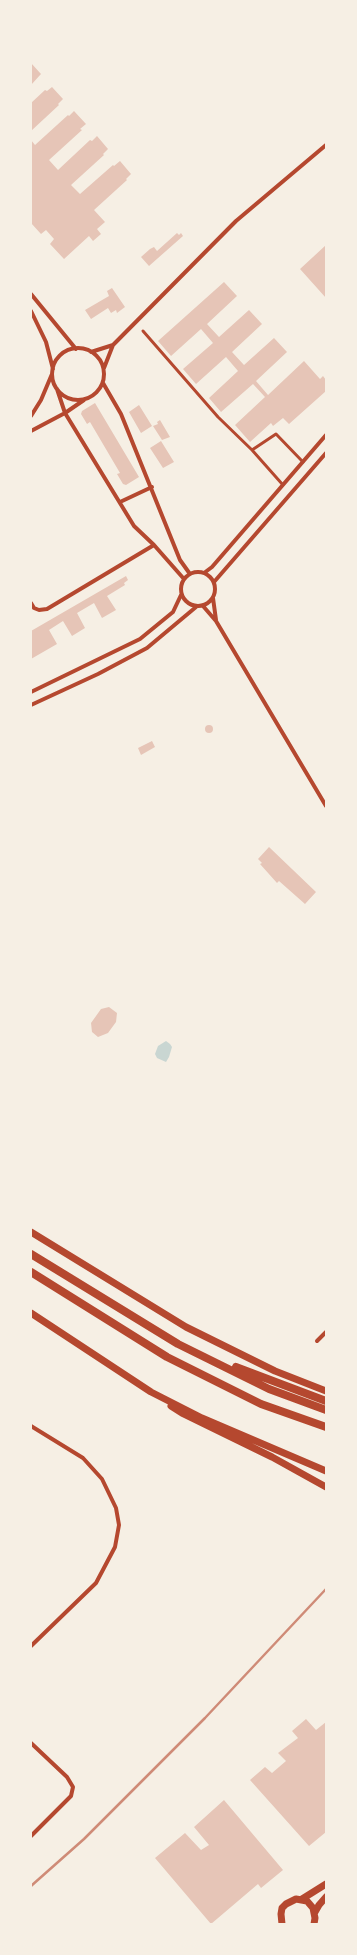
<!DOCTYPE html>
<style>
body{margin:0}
#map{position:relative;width:357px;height:1955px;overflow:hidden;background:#f6efe4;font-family:"Exo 2",sans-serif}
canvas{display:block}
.frame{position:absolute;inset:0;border:32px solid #f6efe4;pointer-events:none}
</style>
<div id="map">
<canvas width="357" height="1955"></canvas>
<div class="frame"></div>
</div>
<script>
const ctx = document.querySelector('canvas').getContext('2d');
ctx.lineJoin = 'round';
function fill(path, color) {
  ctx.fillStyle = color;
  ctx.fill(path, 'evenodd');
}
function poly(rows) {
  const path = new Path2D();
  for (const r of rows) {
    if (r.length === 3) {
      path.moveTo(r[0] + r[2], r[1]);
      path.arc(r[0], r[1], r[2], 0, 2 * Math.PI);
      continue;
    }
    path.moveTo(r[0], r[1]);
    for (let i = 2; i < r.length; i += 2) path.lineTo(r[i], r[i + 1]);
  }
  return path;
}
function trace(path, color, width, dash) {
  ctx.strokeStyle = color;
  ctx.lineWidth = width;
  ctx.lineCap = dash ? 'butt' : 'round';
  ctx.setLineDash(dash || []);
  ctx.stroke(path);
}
fill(poly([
 [166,1041,170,1044,172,1047,169,1057,166,1062,157,1058,155,1054,158,1046]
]), '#c9d6d2');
fill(poly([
 [31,63,41,74,31,85],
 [52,87,63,99,58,104,59,105,31,131,31,103,45,90,47,91],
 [74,111,86,124,80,129,82,130,49,160,58,170,90,140,92,141,97,136,108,149,103,154,104,155,71,185,80,194,113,165,114,166,120,161,131,174,126,179,127,180,94,210,105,222,97,229,101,234,93,241,89,236,64,259,50,244,54,239,46,230,41,234,31,223,31,140,35,145,68,115,69,116],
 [177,233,179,235,181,233,183,236,149,266,141,257,150,249,154,247,157,251],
 [326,245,326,298,300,269],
 [224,282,237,296,207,324,219,337,249,310,262,324,232,352,244,365,274,338,287,352,256,381,268,395,304,361,320,379,323,376,326,380,326,391,289,424,283,418,273,426,271,423,250,442,235,425,265,397,253,384,221,412,209,398,238,371,226,357,196,384,183,369,213,343,201,329,171,356,158,341],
 [112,288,125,307,117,313,116,310,111,313,108,308,91,319,85,310,109,296,107,291],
 [95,403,139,477,126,485,123,484,117,474,120,473,90,422,87,424,81,414,82,411],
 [139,405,152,426,141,433,129,412],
 [160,420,170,437,162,440,153,426,158,424,157,422],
 [161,441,174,462,163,468,150,448],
 [126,576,128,580,124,583,125,585,107,596,116,610,102,618,94,603,77,613,85,628,72,636,63,621,49,630,57,644,31,659,31,631],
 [209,729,4],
 [152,741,155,747,141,755,138,748],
 [269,847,316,892,305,904,279,881,277,883,260,864,262,863,258,859],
 [109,1007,117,1013,116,1022,108,1033,98,1037,92,1032,91,1023,101,1009],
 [306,1719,316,1730,326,1722,326,1832,309,1846,250,1780,265,1767,272,1773,286,1761,278,1753,298,1738,292,1731],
 [224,1800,283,1870,261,1888,258,1884,211,1924,155,1858,185,1833,201,1850,209,1845,194,1827]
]), '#e6c5b7');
trace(poly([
 [143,331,218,417,252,450,276,434,303,462],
 [252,450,283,485]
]), '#b5482f', 3);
trace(poly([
 [31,294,76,349],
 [31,311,46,342,53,369],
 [78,374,26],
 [91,352,113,345],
 [104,368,113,345,236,221,326,145],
 [103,383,121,414,180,560,190,574],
 [57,389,65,413,134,526,154,545,184,579],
 [31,416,41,400,52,374],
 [31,431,65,413,84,400],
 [120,502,152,487],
 [198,589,17],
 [204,573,212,567,326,435],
 [214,582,326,453],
 [213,598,216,620],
 [31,603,34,608,39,610,47,609,154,545],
 [203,606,216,621,326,806],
 [31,692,140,639,173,612,181,595],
 [31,705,98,674,147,648,196,607],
 [317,1341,326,1332],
 [31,1426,83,1458,102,1479,116,1508,119,1525,115,1547,96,1583,31,1646],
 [31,1743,67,1777,73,1787,71,1796,31,1836]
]), '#b5482f', 4);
trace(poly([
 [302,1899,326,1884],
 [315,1912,319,1905,326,1897],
 [282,1924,281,1914,282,1908,286,1904,296,1899,307,1901,313,1908,315,1918,314,1924]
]), '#b5482f', 7);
trace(poly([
 [31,1232,186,1327,275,1371,326,1391],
 [31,1313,151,1392,202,1418,326,1471],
 [171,1406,182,1413,272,1457,326,1487]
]), '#b5482f', 7);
trace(poly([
 [31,1254,178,1344,269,1389,326,1410],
 [31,1272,167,1357,261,1404,326,1427],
 [236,1367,326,1401]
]), '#b5482f', 8);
trace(poly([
 [31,1886,84,1839,205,1718,326,1589]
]), '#cf8b77', 2.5);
</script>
